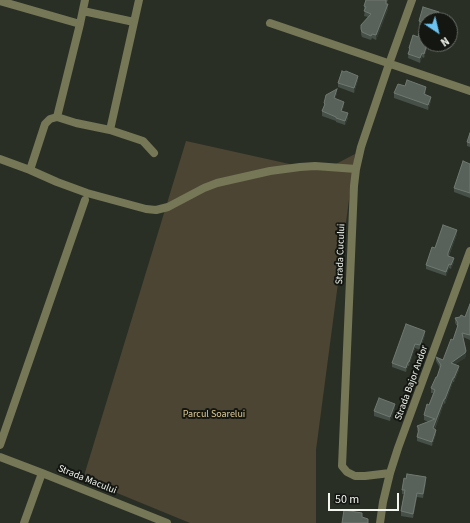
<!DOCTYPE html>
<style>
body{margin:0}
#map{position:relative;width:470px;height:523px;overflow:hidden;background:#292f25;font-family:"Source Sans 3",sans-serif}
canvas{display:block}
.north{position:absolute;left:418px;top:12px;width:40px;height:40px;box-sizing:border-box;background:#131611;border:1px solid #6c706a;border-radius:50%;rotate:145deg;font-size:11px;font-weight:700;line-height:16px;text-align:center;color:#f2f6ef}
.north::after{content:'';display:block;margin:auto;width:14px;height:18px;background:#6bc3f2;clip-path:polygon(50% 0,100% 100%,50% 72%,0 100%)}
.scale{position:absolute;left:328px;top:493px;width:71px;height:18px;box-sizing:border-box;border:2px solid #f2f6ef;border-top:0;padding-left:5px;font-size:12px;line-height:14px;white-space:nowrap;color:#f2f6ef;-webkit-text-stroke:3px #131611;paint-order:stroke}
</style>
<div id="map">
<canvas width="470" height="523"></canvas>
<div class="north">N</div>
<div class="scale">50 m</div>
</div>
<script>
const ctx = document.querySelector('canvas').getContext('2d');
ctx.lineJoin = 'round';
function fill(path, color) {
  ctx.fillStyle = color;
  ctx.fill(path, 'evenodd');
}
function poly(rows) {
  const path = new Path2D();
  for (const r of rows) {
    path.moveTo(r[0], r[1]);
    for (let i = 2; i < r.length; i += 2) path.lineTo(r[i], r[i + 1]);
  }
  return path;
}
function trace(path, color, width, dash) {
  ctx.strokeStyle = color;
  ctx.lineWidth = width;
  ctx.lineCap = dash ? 'butt' : 'round';
  ctx.setLineDash(dash || []);
  ctx.stroke(path);
}
function write(font, color, halo, rows, align = 'center') {
  ctx.font = font + ' "Source Sans 3",sans-serif';
  ctx.lineWidth = 4;
  ctx.setLineDash([]);
  ctx.textBaseline = 'middle';
  ctx.strokeStyle = halo;
  ctx.fillStyle = color;
  for (const [text, x, y, turn = 0] of rows) {
    ctx.save();
    ctx.translate(x, y);
    ctx.rotate((+turn || 0) * Math.PI / 180);
    ctx.textAlign = isNaN(turn) ? turn : align;
    if (halo) ctx.strokeText(text, 0, 0);
    ctx.fillText(text, 0, 0);
    ctx.restore();
  }
}
fill(poly([
 [186,141,303,167,332,166,355,154,316,450,316,523,190,523,83,479]
]), '#4c4533');
trace(poly([
 [0,1,80,24],
 [83,11,134,22],
 [270,23,470,91],
 [57,117,80,24,85,0],
 [110,130,139,0],
 [0,159,30,170,45,124,50,119,57,117,76,123,110,130,143,141,154,153],
 [30,170,57,182,87,193,146,209,156,210,168,207,204,188,217,183,270,171,300,167,315,166,356,169],
 [0,445,85,200],
 [0,457,42,473,167,523],
 [390,473,365,476,355,476,347,472,342,466,354,186,356,169,361,147,389,64,412,0],
 [24,523,42,473],
 [380,523,383,502,390,473,398,448,470,251]
]), '#767757', 8);
fill(poly([
 [366,0,388,0,386,4,388,9,376,40,372,38,371,40,362,37,361,34,361,25,368,17,364,16,365,10,364,10,364,6],
 [439,17,426,20,426,44,428,44,424,58,422,57,420,63,408,58,409,48,418,37,421,26,419,25,419,21],
 [358,80,354,93,338,87,338,83],
 [405,86,426,92,425,95,431,101,428,110,394,98,394,93],
 [337,93,335,99,344,106,342,111,348,118,345,125,336,122,336,121,322,116,322,111,324,107,324,103],
 [470,133,470,147,467,146,467,142],
 [470,164,470,198,454,192,454,188],
 [457,234,449,256,454,262,451,269,449,268,446,276,426,269,426,265,435,248],
 [470,304,470,340,463,337,466,355,465,358,455,364,459,370,454,382,453,382,445,404,444,403,435,429,436,434,432,446,417,441,417,437,418,432,417,430,417,426,429,422,424,420,424,415,429,405,433,393,431,393,431,388,437,377,440,368,436,361,436,357,443,360,453,340,457,329,457,326,455,323,455,318,465,317],
 [425,335,420,350,415,348,409,366,408,366,406,372,392,367,392,363],
 [395,408,390,421,374,416,374,411],
 [426,482,423,498,417,497,413,518,401,516,401,511,404,494,402,494,402,490]
]), '#465048');
fill(poly([
 [388,4,388,9,376,40,376,35],
 [439,12,439,17,438,20,437,20],
 [427,44,428,44,424,58,424,54],
 [422,53,422,57,420,63,420,58],
 [358,76,358,80,354,93,354,88],
 [426,87,426,92,424,99,424,94],
 [337,89,337,93,334,103,334,98],
 [431,97,431,101,428,110,428,105],
 [344,102,344,106,341,115,341,111],
 [348,113,348,118,345,125,345,121],
 [457,230,457,234,448,257,448,253],
 [454,258,454,262,451,269,451,265],
 [449,264,449,268,446,276,446,272],
 [425,331,425,335,420,350,420,345],
 [415,344,415,348,409,366,409,362],
 [466,351,466,355,465,358,451,367,451,363],
 [408,362,408,366,406,372,406,368],
 [459,366,459,370,454,382,454,378],
 [453,378,453,382,445,404,445,399],
 [444,399,444,403,433,433,433,428],
 [395,404,395,408,390,421,390,417],
 [436,430,436,434,432,446,432,442],
 [426,477,426,482,423,498,423,494],
 [417,493,417,497,413,518,413,514]
]), '#333b32');
const building = poly([
 [366,0,386,0,386,4,388,4,376,35,372,34,371,36,362,32,361,29,361,25,371,14,364,11,366,7,364,6,366,0],
 [423,7,439,12,437,20,426,20,426,44,427,44,424,54,422,53,420,58,408,54,410,49,409,48,413,35,418,37,422,22,419,21,423,7],
 [342,71,344,72,346,71,358,76,354,88,338,83,342,71],
 [407,80,426,87,424,94,431,97,428,105,394,93,398,84,405,86,407,80],
 [337,89,334,98,344,102,341,111,348,113,345,121,336,118,336,117,322,111,325,104,324,103,326,95,337,89],
 [470,133,470,143,467,142,470,133],
 [463,161,470,164,470,193,454,188,463,161],
 [443,225,457,230,448,253,448,256,454,258,451,265,449,264,446,272,426,265,432,247,435,248,443,225],
 [470,304,470,335,462,333,466,351,465,353,451,363,459,366,454,378,453,378,445,399,444,399,433,428,436,430,432,442,417,437,419,429,417,426,435,419,424,415,427,404,429,405,435,390,431,388,436,377,437,377,441,365,436,357,443,360,451,339,453,340,458,325,457,325,458,323,455,318,460,317,461,315,465,317,470,304],
 [406,324,425,331,420,345,415,344,409,362,408,362,406,368,392,363,406,324],
 [379,398,395,404,390,417,374,411,379,398],
 [407,474,426,477,423,494,417,493,413,514,401,511,405,490,402,490,404,478,406,479,407,474],
 [344,510,362,513,362,517,368,519,368,523,342,523,344,510]
]);
fill(building, '#58615a');
trace(building, '#707971', 1);
write('10px', '#f2f6ef', '#131611', [
 ["Strada Cucului",341,254,-88],
 ["Strada Bajor Andor",412,383,-70],
 ["Strada Macului",87,480,22]
]);
write('10px', '#dfca93', '#131611', [
 ["Parcul Soarelui",214,415]
]);
</script>
